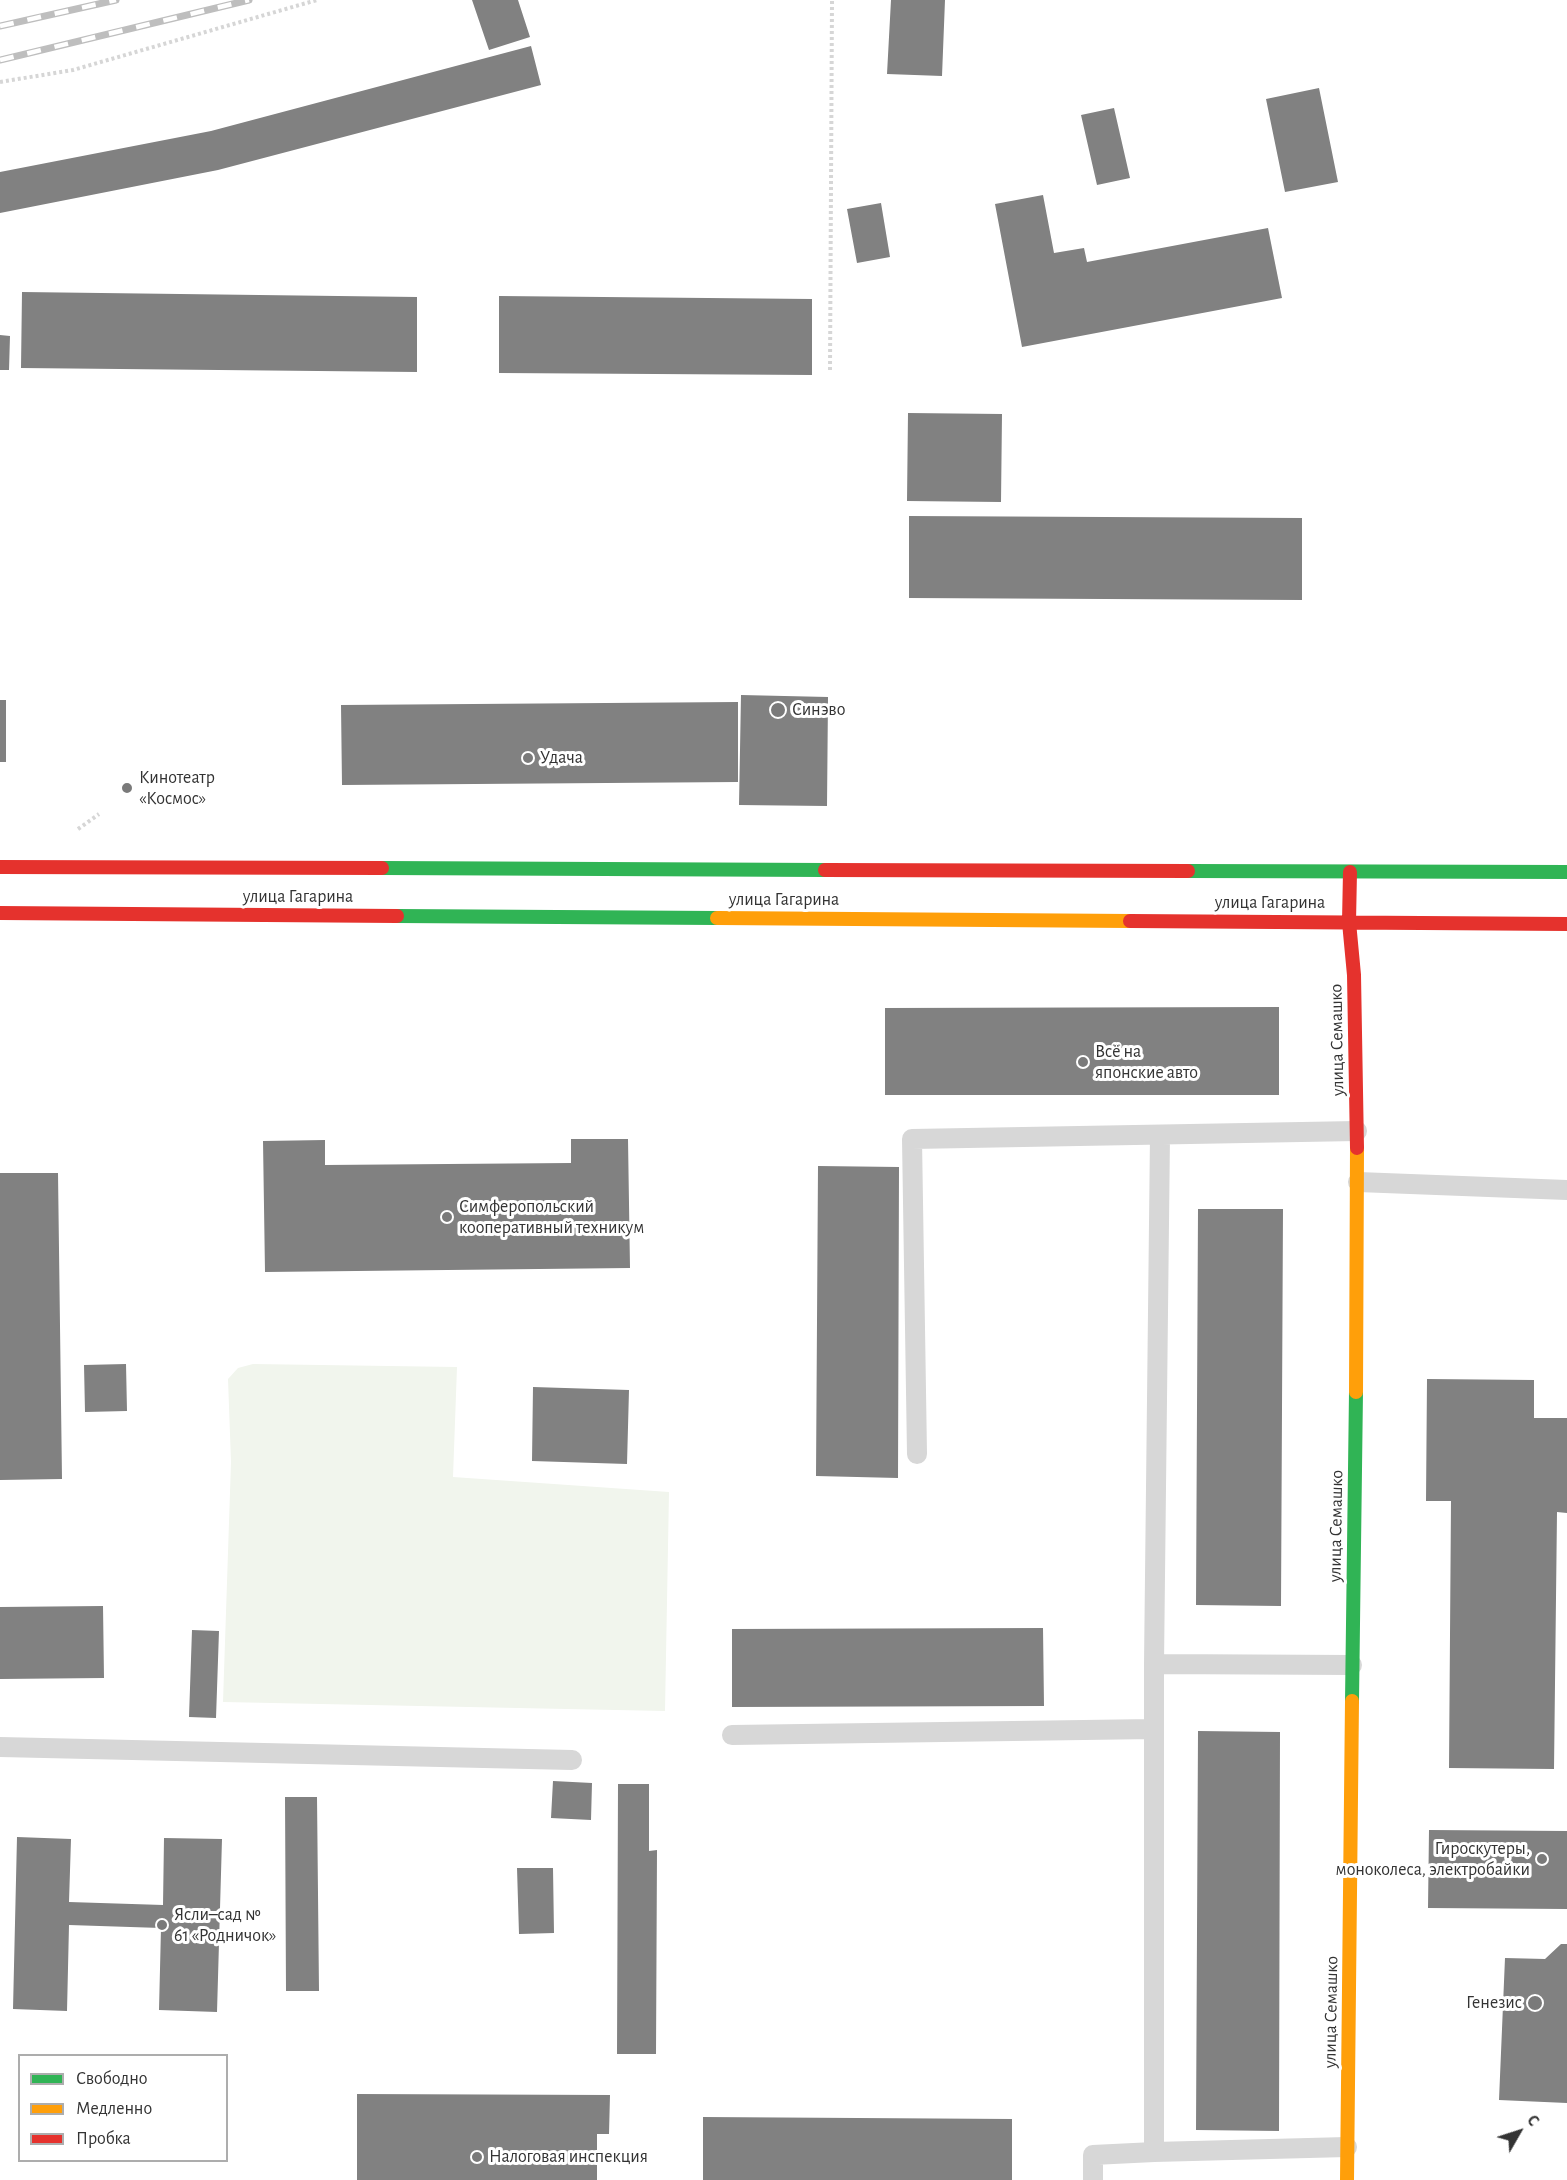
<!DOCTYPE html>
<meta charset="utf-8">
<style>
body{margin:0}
#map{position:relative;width:1567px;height:2180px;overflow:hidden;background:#fff;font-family:"Alegreya Sans",sans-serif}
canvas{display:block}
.legend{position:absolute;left:18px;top:2054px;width:210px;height:108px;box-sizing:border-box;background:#fff;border:2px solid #adadad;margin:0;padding:8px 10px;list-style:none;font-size:18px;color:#333}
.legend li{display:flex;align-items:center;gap:12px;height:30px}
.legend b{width:30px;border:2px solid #adadad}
.north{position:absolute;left:1489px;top:2102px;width:60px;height:60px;-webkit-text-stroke:4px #fff;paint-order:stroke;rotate:51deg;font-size:16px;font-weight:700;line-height:24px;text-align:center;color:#333}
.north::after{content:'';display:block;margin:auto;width:21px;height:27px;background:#333;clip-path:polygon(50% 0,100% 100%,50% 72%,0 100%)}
</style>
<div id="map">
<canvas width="1567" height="2180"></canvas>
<ul class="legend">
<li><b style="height:8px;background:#30b455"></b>Свободно</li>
<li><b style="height:8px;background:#ff9f0a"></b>Медленно</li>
<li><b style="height:8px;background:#e5322d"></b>Пробка</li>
</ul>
<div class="north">С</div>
</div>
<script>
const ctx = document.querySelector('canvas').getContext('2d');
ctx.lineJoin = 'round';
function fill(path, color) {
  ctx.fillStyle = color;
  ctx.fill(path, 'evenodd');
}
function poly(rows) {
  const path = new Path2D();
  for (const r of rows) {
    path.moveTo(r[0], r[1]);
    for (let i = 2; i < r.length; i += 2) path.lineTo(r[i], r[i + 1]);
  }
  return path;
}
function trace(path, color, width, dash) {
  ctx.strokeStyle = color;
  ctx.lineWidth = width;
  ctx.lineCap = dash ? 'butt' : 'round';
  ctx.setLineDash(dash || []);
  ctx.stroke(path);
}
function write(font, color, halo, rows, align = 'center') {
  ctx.font = font + ' "Alegreya Sans",sans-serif';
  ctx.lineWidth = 6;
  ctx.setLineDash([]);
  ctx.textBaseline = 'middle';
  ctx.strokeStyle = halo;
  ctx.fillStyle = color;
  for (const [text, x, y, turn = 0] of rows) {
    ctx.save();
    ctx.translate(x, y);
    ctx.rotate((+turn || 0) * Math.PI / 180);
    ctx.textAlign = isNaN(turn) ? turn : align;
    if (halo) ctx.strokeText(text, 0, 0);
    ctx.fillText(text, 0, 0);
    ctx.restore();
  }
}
fill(poly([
 [253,1364,457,1367,453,1477,669,1492,665,1711,223,1702,231,1462,228,1379,238,1368]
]), '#f1f5ed');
fill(poly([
 [472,0,518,0,530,37,489,50],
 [891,0,945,0,942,76,887,74],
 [531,46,541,85,218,170,0,213,0,172,211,131],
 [1319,88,1338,182,1285,192,1266,99],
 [1114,108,1130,178,1097,185,1081,115],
 [1043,195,1054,253,1084,248,1087,262,1268,228,1282,298,1022,347,995,204],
 [881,203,890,257,857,263,847,209],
 [22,292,417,297,417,372,21,368],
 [499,296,812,299,812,375,499,373],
 [0,335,10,336,9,370,0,370],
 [908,413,1002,414,1001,502,907,501],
 [909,516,1302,518,1302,600,909,598],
 [741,695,828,697,827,806,739,805],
 [0,700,6,700,6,762,0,762],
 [738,702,738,782,342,785,341,705],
 [1279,1007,1279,1095,885,1095,885,1008],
 [571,1139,628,1139,630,1268,265,1272,263,1141,325,1140,325,1165,571,1163],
 [818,1166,899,1167,898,1478,816,1476],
 [0,1173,58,1173,62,1479,0,1480],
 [1198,1209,1283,1209,1281,1606,1196,1605],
 [126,1364,127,1411,85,1412,84,1365],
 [1427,1379,1534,1380,1534,1418,1567,1418,1567,1513,1557,1512,1554,1769,1449,1768,1451,1501,1426,1501],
 [533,1387,629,1390,627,1464,532,1461],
 [103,1606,104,1678,0,1679,0,1607],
 [1043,1628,1044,1706,732,1707,732,1629],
 [192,1630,219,1631,216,1718,189,1717],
 [1198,1731,1280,1732,1279,2131,1196,2130],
 [553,1781,592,1783,591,1820,551,1818],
 [618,1784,649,1784,649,1851,657,1850,656,2054,617,2054],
 [285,1797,317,1797,319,1991,286,1991],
 [1429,1830,1567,1831,1567,1909,1428,1908],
 [17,1837,71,1839,69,1902,163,1905,164,1838,222,1839,217,2012,159,2010,161,1928,69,1925,67,2011,13,2009],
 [517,1868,553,1868,554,1933,519,1934],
 [1561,1944,1567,1944,1567,2103,1499,2100,1505,1958,1545,1959],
 [357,2094,610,2095,609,2134,597,2134,597,2180,357,2180],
 [703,2117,1012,2119,1012,2180,703,2180]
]), '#818181');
trace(poly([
 [0,82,73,70,317,0],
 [830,370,832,0],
 [78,829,99,814]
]), '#d6d6d6', 4, [3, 3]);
trace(poly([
 [1358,1182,1567,1190],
 [917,1454,912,1139,1357,1131],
 [1154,1664,1160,1135],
 [732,1735,1154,1729],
 [0,1747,572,1760],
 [1347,2147,1154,2152,1154,1664,1352,1665],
 [1093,2180,1093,2155,1154,2152]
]), '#d7d7d7', 20);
trace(poly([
 [382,868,825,870],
 [1188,871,1567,872],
 [397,916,717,918],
 [1352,1701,1356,1392]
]), '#30b455', 14);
trace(poly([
 [717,918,1130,921],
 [1356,1392,1357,1148],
 [1347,2180,1352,1701]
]), '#ff9f0a', 14);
trace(poly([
 [0,867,382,868],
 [825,870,1188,871],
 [1350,872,1349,922,1354,975,1357,1148],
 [0,913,397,916],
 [1130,921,1567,924]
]), '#e5322d', 14);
const rail = poly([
 [0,26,116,0],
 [0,60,249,0]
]);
trace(rail, '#bebebe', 7);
trace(rail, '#fff', 4.5, [14]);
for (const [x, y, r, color] of [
 [778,710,8,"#7a7a7a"],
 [528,758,6,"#7a7a7a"],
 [127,788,6,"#7a7a7a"],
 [1083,1062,6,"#7a7a7a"],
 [447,1217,6,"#7a7a7a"],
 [1542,1859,6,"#7a7a7a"],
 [162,1925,6,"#7a7a7a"],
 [1535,2003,8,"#7a7a7a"],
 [477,2157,6,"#7a7a7a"]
]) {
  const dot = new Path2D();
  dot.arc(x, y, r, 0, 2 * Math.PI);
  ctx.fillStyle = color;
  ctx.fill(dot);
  trace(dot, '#fff', 2);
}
write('18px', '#333', '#fff', [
 ["Синэво",792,710],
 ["Удача",540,758],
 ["Кинотеатр",139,778],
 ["«Космос»",139,799],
 ["Всё на",1095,1052],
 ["японские авто",1095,1073],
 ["Симферопольский",459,1207],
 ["кооперативный техникум",459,1228],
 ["Гироскутеры,",1530,1849,"right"],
 ["моноколеса, электробайки",1530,1870,"right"],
 ["Ясли–сад №",174,1915],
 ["61 «Родничок»",174,1936],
 ["Генезис",1522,2003,"right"],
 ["Налоговая инспекция",489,2157]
], 'left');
write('18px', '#333', '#fff', [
 ["улица Гагарина",298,897],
 ["улица Гагарина",784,900],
 ["улица Гагарина",1270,903],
 ["улица Семашко",1337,1040,-91],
 ["улица Семашко",1336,1526,-89],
 ["улица Семашко",1331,2012,-89]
]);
</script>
